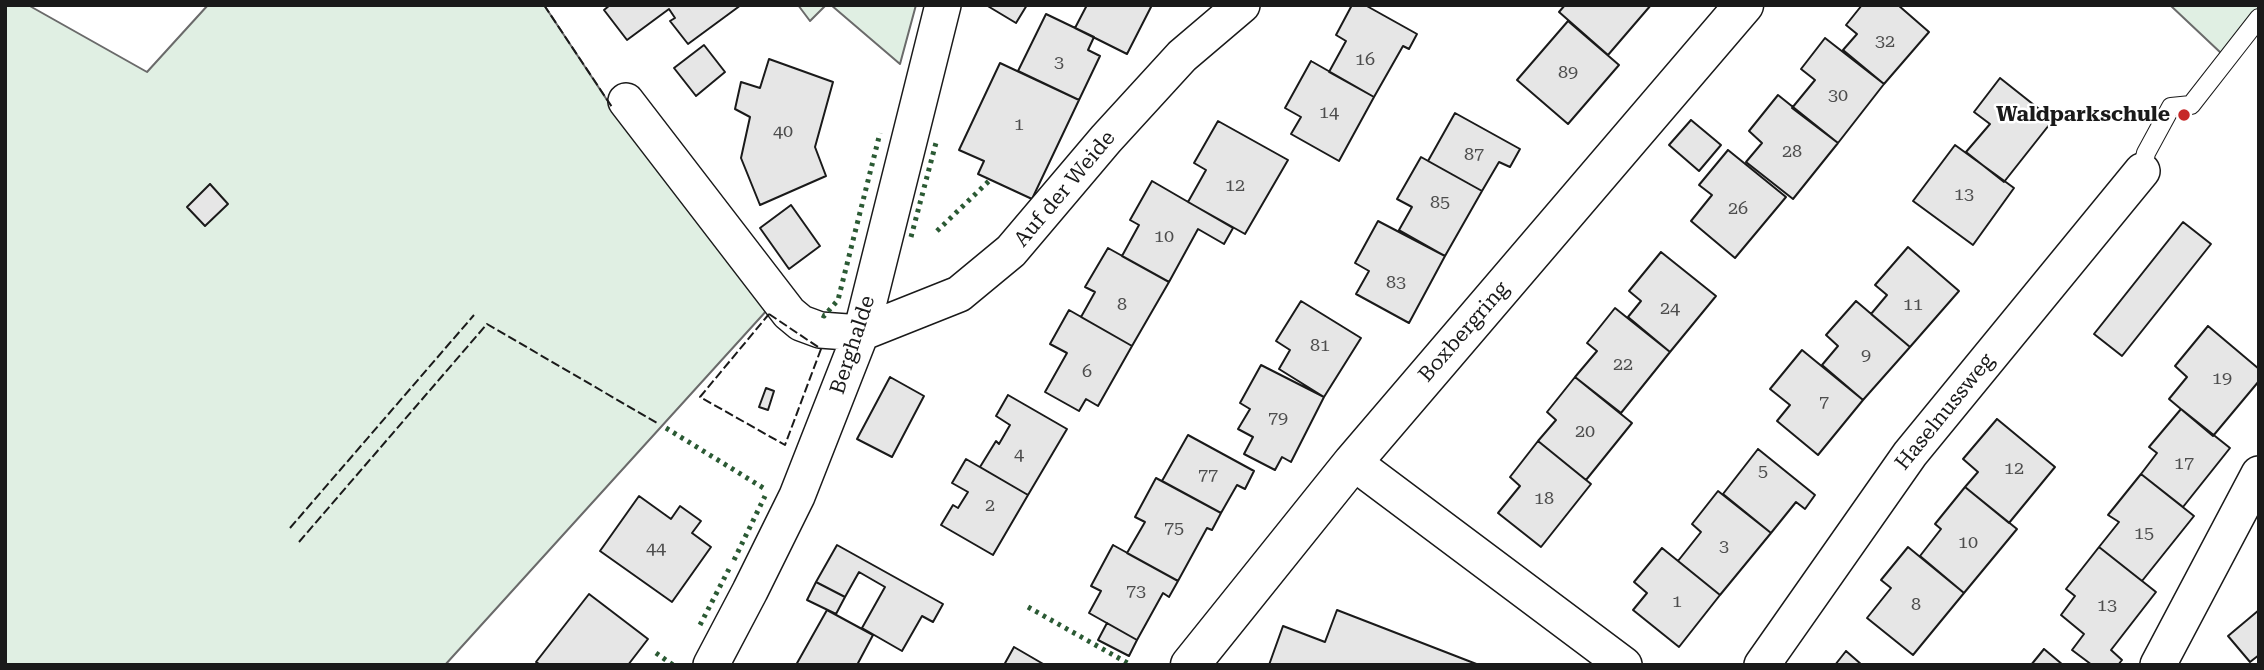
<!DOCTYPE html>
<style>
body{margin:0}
#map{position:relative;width:2264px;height:670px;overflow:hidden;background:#fff;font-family:"Roboto Serif",serif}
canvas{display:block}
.frame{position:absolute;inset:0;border:7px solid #1a1a1a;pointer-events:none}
</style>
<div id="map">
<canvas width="2264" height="670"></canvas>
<div class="frame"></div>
</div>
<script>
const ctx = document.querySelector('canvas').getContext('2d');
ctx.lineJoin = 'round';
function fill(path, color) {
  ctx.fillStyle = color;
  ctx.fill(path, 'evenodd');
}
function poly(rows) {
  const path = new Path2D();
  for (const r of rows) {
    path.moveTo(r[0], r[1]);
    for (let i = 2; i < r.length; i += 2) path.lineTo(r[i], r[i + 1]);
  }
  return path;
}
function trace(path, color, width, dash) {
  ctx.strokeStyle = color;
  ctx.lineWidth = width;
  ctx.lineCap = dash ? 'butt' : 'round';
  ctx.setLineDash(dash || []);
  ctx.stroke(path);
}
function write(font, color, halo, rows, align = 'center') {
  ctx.font = font + ' "Roboto Serif",serif';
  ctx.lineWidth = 5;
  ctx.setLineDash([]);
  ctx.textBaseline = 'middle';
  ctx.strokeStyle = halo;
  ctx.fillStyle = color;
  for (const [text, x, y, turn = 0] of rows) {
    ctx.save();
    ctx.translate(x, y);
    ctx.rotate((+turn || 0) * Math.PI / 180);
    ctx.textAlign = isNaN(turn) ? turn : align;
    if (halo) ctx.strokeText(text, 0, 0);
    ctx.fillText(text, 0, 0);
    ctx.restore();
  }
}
const green = poly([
 [5,5,28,5,147,72,208,5,544,5,615,112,768,309,445,665,5,665,5,5],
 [798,5,826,5,810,21,798,5],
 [831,5,916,5,900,64,831,5],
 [2170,5,2259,5,2259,8,2222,54,2170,5]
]);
fill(green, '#e0efe3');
trace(green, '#6a6a6a', 2);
const building = poly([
 [610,5,741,5,688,44,670,21,675,18,669,9,627,40,604,10,610,5],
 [986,5,1027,5,1016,23,986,5],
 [1087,5,1152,5,1127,54,1075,28,1087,5],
 [1352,5,1365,5,1417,34,1409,49,1403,46,1374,97,1329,72,1346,41,1336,35,1352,5],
 [1565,5,1651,5,1608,55,1559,12,1565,5],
 [1862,5,1898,5,1929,32,1884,84,1843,50,1857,34,1846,25,1862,5],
 [1046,14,1094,37,1088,50,1100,56,1079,100,1018,71,1046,14],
 [1568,21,1619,65,1568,124,1517,80,1568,21],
 [1825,38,1884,84,1838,143,1792,108,1815,80,1801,69,1825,38],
 [704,45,725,72,696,96,674,68,704,45],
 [769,59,833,82,815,147,826,176,760,205,741,158,750,117,735,109,741,82,760,88,769,59],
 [1311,61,1374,97,1339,161,1291,134,1301,117,1285,108,1311,61],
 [1000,63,1079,100,1032,199,978,174,984,161,959,150,1000,63],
 [2000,78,2053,120,2004,182,1966,152,1990,124,1974,112,2000,78],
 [1778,95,1838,143,1793,199,1746,162,1762,143,1749,131,1778,95],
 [1455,113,1520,149,1510,167,1499,162,1482,191,1428,161,1455,113],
 [1691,120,1721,145,1699,171,1669,145,1691,120],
 [1218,121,1288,160,1245,234,1188,202,1206,170,1194,163,1218,121],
 [1955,145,2014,188,1973,245,1913,201,1955,145],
 [1728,150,1786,197,1735,258,1691,221,1712,195,1699,185,1728,150],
 [1421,157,1482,191,1445,256,1399,230,1412,207,1397,199,1421,157],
 [1152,181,1233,228,1224,244,1198,229,1169,282,1122,256,1139,225,1130,220,1152,181],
 [210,184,228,204,205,226,187,207,210,184],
 [791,205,820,246,789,269,760,228,791,205],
 [1378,221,1445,256,1409,323,1356,294,1369,271,1355,263,1378,221],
 [2183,222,2211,244,2122,356,2094,334,2183,222],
 [1908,247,1959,291,1910,347,1871,314,1887,295,1875,285,1908,247],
 [1108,248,1169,282,1132,346,1081,317,1095,292,1085,287,1108,248],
 [1661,252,1716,296,1670,352,1628,317,1641,301,1629,291,1661,252],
 [1301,301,1361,338,1324,397,1279,369,1290,350,1276,341,1301,301],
 [1856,301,1910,347,1863,400,1822,365,1838,346,1826,335,1856,301],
 [1615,308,1670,352,1621,413,1575,377,1597,351,1587,343,1615,308],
 [1069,310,1132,346,1098,406,1086,399,1079,411,1045,392,1067,353,1050,344,1069,310],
 [2208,326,2259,369,2259,381,2213,436,2169,399,2187,377,2175,366,2208,326],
 [1802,350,1863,400,1818,455,1777,421,1790,405,1770,389,1802,350],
 [1261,365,1324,397,1291,462,1282,457,1275,470,1244,454,1253,437,1238,429,1250,409,1240,403,1261,365],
 [890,377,924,396,892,457,857,439,890,377],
 [1575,377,1632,423,1586,480,1538,441,1556,420,1547,412,1575,377],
 [766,388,774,391,768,410,759,407,766,388],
 [1008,395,1067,429,1028,495,980,467,996,441,999,444,1010,425,996,416,1008,395],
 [2181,409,2230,448,2183,507,2141,474,2157,453,2149,447,2181,409],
 [1997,419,2055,467,2009,523,1965,487,1978,472,1963,459,1997,419],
 [1188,435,1254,471,1245,489,1237,485,1221,513,1162,481,1188,435],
 [1538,441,1591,484,1541,547,1498,513,1520,486,1510,477,1538,441],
 [1758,449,1815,495,1805,509,1796,502,1771,533,1723,494,1758,449],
 [966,459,1028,495,993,555,941,525,953,505,958,508,968,492,952,483,966,459],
 [2141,474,2194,516,2142,581,2099,547,2119,522,2108,515,2141,474],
 [1156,478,1221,513,1212,530,1207,528,1178,581,1127,553,1145,522,1135,517,1156,478],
 [1965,487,2017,529,1964,593,1920,556,1941,529,1935,524,1965,487],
 [1718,491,1771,533,1720,595,1678,561,1701,532,1692,524,1718,491],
 [639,496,671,519,680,506,701,521,692,533,711,547,672,602,600,551,639,496],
 [837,545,943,604,933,622,922,616,902,651,862,628,885,587,859,572,845,597,816,582,837,545],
 [1113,545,1178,581,1169,597,1163,593,1137,640,1089,613,1101,591,1091,586,1113,545],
 [1908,547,1964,593,1913,655,1867,618,1891,588,1881,580,1908,547],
 [2099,547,2156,592,2111,650,2122,660,2118,665,2092,665,2072,650,2084,634,2061,615,2075,596,2066,589,2099,547],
 [1662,548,1720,595,1679,647,1633,610,1647,593,1634,582,1662,548],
 [816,582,845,597,836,614,807,600,816,582],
 [589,594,648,639,628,665,541,665,536,662,589,594],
 [827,610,873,635,857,665,796,665,827,610],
 [1337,610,1479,665,1269,665,1283,626,1325,642,1337,610],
 [2259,610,2259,655,2250,662,2228,636,2259,610],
 [1107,623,1137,640,1129,656,1098,640,1107,623],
 [1014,647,1045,665,1004,665,1014,647],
 [2044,649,2063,665,2031,665,2044,649],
 [1846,651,1862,665,1835,665,1846,651]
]);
fill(building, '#e6e6e6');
trace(building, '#1a1a1a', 2);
const lane = poly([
 [2142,171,2146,153,2171,107,2191,105,2259,18]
]);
const street = poly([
 [626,101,789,313,801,323,820,330,861,333,959,294,1011,251,1106,139,1182,56,1242,5],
 [1353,462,1624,665],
 [711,665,750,591,797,496,861,333,943,5],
 [1762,665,1910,454,2142,171],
 [2158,665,2259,474]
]);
const secondary = poly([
 [1190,665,1353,462,1744,5]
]);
trace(lane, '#1a1a1a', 20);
trace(street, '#1a1a1a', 38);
trace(secondary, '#1a1a1a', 41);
trace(lane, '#fff', 18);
trace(street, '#fff', 35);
trace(secondary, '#fff', 38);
trace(poly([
 [937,231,990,180],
 [911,237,937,139],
 [822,315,824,316,838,300,880,133],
 [666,428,765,489],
 [734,560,765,496],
 [1028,607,1131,665],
 [700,625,730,567],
 [656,653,673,665]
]), '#2b5a34', 5, [3.5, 5]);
trace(poly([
 [544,5,612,107],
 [769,314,821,349,785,445,700,397,769,314],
 [290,528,474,315],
 [299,542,487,324,657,423]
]), '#1a1a1a', 2, [9, 3.5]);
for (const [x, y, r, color] of [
 [2184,115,7,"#c62828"]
]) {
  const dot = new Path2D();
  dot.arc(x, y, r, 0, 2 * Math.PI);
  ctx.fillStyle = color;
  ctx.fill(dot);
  trace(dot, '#fff', 2.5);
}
write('18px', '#4d4d4d', null, [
 ["32",1885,42],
 ["16",1365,60],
 ["3",1059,63],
 ["89",1568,73],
 ["30",1838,96],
 ["14",1329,113],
 ["1",1019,125],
 ["40",783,132],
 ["28",1792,152],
 ["87",1474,155],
 ["12",1235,186],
 ["13",1964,195],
 ["85",1440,203],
 ["26",1738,209],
 ["10",1164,237],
 ["83",1396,283],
 ["8",1122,305],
 ["11",1913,305],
 ["24",1670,309],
 ["81",1320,346],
 ["9",1866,356],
 ["22",1623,365],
 ["6",1087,372],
 ["19",2222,379],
 ["7",1824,403],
 ["79",1278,419],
 ["20",1585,432],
 ["4",1019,455],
 ["17",2184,464],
 ["12",2014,469],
 ["5",1763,472],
 ["77",1208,476],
 ["18",1544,499],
 ["2",990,506],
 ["75",1174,529],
 ["15",2144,534],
 ["10",1968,543],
 ["3",1724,547],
 ["44",656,549],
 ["73",1136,592],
 ["1",1677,602],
 ["8",1916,605],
 ["13",2107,606]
]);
write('bold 21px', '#1a1a1a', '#fff', [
 ["Waldparkschule",2170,115]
], 'right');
write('21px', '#1a1a1a', '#fff', [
 ["Auf der Weide",1065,189,-50],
 ["Boxbergring",1464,332,-49],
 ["Berghalde",853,345,-72],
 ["Haselnussweg",1945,412,-51]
]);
</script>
